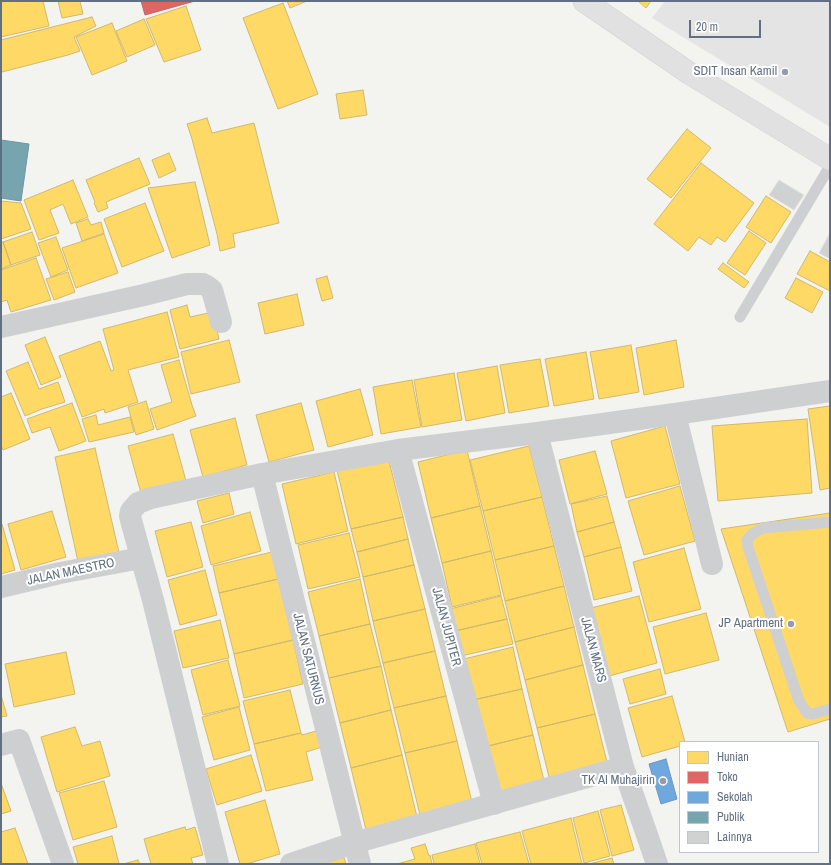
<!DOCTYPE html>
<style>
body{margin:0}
#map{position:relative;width:831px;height:865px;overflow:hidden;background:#f3f3f0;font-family:"Archivo Narrow",sans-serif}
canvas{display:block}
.frame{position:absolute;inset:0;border:2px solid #606f83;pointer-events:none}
.legend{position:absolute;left:679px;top:741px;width:140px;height:112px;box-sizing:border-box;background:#fff;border:1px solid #bfc5cd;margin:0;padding:5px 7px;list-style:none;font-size:12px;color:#606f83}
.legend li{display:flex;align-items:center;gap:8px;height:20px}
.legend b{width:20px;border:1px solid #bfc5cd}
.scale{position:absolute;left:689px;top:20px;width:72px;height:18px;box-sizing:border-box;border:2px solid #606f83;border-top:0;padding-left:5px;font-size:12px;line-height:14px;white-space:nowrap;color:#606f83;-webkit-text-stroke:3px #fff;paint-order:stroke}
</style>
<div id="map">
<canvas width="831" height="865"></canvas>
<div class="frame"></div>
<ul class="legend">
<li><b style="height:11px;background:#ffd966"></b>Hunian</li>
<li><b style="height:11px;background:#e06666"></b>Toko</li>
<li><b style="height:11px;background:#6fa8dc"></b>Sekolah</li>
<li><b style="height:11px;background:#76a5af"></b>Publik</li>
<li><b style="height:11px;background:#d0d1d1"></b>Lainnya</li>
</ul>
<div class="scale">20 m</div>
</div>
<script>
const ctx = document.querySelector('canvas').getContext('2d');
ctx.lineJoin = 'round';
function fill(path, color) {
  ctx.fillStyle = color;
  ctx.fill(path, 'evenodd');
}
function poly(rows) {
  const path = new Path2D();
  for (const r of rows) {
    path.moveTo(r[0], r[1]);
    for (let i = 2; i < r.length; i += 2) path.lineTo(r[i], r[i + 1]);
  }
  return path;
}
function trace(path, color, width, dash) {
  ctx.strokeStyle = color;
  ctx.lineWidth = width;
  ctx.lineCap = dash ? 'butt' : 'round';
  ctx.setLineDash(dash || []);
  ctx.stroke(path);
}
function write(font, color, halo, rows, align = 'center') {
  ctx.font = font + ' "Archivo Narrow",sans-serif';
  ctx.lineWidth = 4;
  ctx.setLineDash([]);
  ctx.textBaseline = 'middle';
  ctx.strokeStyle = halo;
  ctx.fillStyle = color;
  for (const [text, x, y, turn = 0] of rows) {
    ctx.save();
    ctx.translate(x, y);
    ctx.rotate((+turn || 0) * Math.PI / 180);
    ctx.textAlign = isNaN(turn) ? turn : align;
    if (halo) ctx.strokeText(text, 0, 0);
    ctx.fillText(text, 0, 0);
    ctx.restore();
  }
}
fill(poly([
 [665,1,830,1,830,127,652,18]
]), '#e3e4e3');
const homes = poly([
 [1,1,43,1,49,26,1,37,1,1],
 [58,1,80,1,83,14,62,18,58,1],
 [287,1,307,1,290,8,287,1],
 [638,1,651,1,646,8,638,1],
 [283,3,318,94,278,109,243,18,283,3],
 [186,6,201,50,164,62,146,19,186,6],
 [92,17,96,26,74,37,80,51,68,55,2,72,1,69,1,40,92,17],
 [144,19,155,45,127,57,116,31,144,19],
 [112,23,127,61,92,75,76,37,112,23],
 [363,90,367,115,340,119,336,94,363,90],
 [207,118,212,133,254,123,279,223,233,234,235,247,220,251,217,234,192,139,187,124,207,118],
 [687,129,711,148,671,198,647,179,687,129],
 [169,153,176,170,159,178,152,160,169,153],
 [139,158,150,184,106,202,108,208,98,212,94,203,95,202,86,180,139,158],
 [701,163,754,203,725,242,717,237,711,245,699,237,688,251,654,224,701,163],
 [73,180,88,217,71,224,63,204,50,210,59,233,39,240,24,200,73,180],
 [195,182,210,245,172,258,148,188,195,182],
 [766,196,791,212,771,243,746,227,766,196],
 [1,201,21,203,31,229,1,239,1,201],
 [145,203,164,251,122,267,104,219,145,203],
 [88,219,91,225,101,222,104,233,82,241,76,223,88,219],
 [749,231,766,243,745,275,727,263,749,231],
 [32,232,40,255,11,265,3,242,32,232],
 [104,234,118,273,76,288,62,248,104,234],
 [56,237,68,270,51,277,38,243,56,237],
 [3,242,11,265,1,269,1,243,3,242],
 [810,251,830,262,830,291,797,274,810,251],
 [36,258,51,300,11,312,7,300,1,302,1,270,36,258],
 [723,263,749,282,744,288,718,269,723,263],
 [68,272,75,292,54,300,46,279,68,272],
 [327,276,333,298,322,301,316,279,327,276],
 [796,278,823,292,812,313,785,298,796,278],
 [297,294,304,325,265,334,258,303,297,294],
 [187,305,190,317,213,312,219,339,180,349,170,310,187,305],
 [167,312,179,357,128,370,138,402,105,413,104,409,82,417,59,356,100,341,111,371,114,370,103,329,167,312],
 [45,337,61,377,41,385,25,345,45,337],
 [229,340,240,382,191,394,181,352,229,340],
 [676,340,684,387,644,395,636,348,676,340],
 [631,345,639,392,599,399,590,352,631,345],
 [586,352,594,399,554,406,545,359,586,352],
 [540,359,549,406,509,413,500,365,540,359],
 [179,360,192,405,196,416,157,430,150,409,172,402,161,365,179,360],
 [28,362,39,389,58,382,65,402,42,409,25,416,6,371,28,362],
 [497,366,505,413,466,421,457,373,497,366],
 [454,373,462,420,422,427,414,380,454,373],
 [412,380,421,427,381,434,373,387,412,380],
 [360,389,373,435,328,447,316,401,360,389],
 [11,393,30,439,3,450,1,445,1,397,11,393],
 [146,401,154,429,136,435,128,407,146,401],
 [72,403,86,441,59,451,50,427,32,433,27,419,72,403],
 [301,403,314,450,269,462,256,415,301,403],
 [830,406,830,488,820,490,808,409,830,406],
 [96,415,98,425,130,417,134,432,89,442,82,419,96,415],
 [235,418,247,465,203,477,190,430,235,418],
 [807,419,812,493,718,501,712,426,807,419],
 [665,426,680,484,626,498,611,441,665,426],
 [173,434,186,481,141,493,128,446,173,434],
 [529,446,542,497,483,511,470,460,529,446],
 [95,448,120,557,79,566,55,457,95,448],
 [467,450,480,506,431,518,418,462,467,450],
 [595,451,607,494,570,504,559,460,595,451],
 [388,457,403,517,351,529,337,470,388,457],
 [334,472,348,531,296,544,282,484,334,472],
 [680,486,695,541,644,555,628,501,680,486],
 [229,493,234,514,203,523,197,501,229,493],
 [607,496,614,522,577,532,571,504,607,496],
 [542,497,554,546,495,560,483,511,542,497],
 [480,506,491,551,442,563,431,518,480,506],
 [52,511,66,557,21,570,8,524,52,511],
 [250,512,261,551,211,565,201,526,250,512],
 [830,513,830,719,788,732,721,529,830,513],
 [403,517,408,539,357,552,351,529,403,517],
 [191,522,203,567,167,577,155,531,191,522],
 [614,522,621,547,584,557,577,532,614,522],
 [1,524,2,524,15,570,1,574,1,524],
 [349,533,360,577,308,589,298,545,349,533],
 [408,539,414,565,363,577,357,552,408,539],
 [554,546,564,586,505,601,495,560,554,546],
 [621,547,632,591,594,600,584,557,621,547],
 [684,548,701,609,649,622,633,562,684,548],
 [491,551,501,595,452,607,442,563,491,551],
 [272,552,278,579,219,593,213,566,272,552],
 [414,565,425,609,373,621,363,577,414,565],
 [205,570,217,615,180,625,168,580,205,570],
 [278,579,293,640,234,654,219,593,278,579],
 [360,579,370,624,319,636,308,592,360,579],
 [564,586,574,627,515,642,505,601,564,586],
 [501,596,507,619,455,631,450,609,501,596],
 [639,596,657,663,609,676,591,608,639,596],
 [425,609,435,651,383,663,373,621,425,609],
 [706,613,719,660,665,674,653,627,706,613],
 [507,619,513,644,461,656,455,631,507,619],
 [220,620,229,658,183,668,174,631,220,620],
 [370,624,381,666,329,678,319,636,370,624],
 [574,627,583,665,525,680,515,642,574,627],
 [293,640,303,684,244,698,234,654,293,640],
 [513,647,522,689,473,700,464,659,513,647],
 [435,651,446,696,394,708,383,663,435,651],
 [66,652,75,694,14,707,5,664,66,652],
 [228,660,240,706,203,715,191,670,228,660],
 [583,665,595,714,537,728,525,680,583,665],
 [381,666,391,710,340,723,329,678,381,666],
 [660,669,666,694,630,704,623,679,660,669],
 [522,689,533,735,484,747,473,700,522,689],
 [290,690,301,733,254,744,243,701,290,690],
 [1,695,7,716,1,717,1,695],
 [446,696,457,741,405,753,394,708,446,696],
 [672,696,685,742,680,742,680,746,642,757,628,708,672,696],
 [239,707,250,750,214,760,202,717,239,707],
 [391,710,402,755,351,768,340,723,391,710],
 [595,714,608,766,550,781,537,728,595,714],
 [75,727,82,746,100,741,110,776,57,792,41,737,75,727],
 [316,731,322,747,306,752,313,780,266,791,254,744,301,733,302,735,316,731],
 [533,735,545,785,496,797,484,747,533,735],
 [457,741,472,802,420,815,405,753,457,741],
 [251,755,262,791,217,805,206,769,251,755],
 [402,755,417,817,366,830,351,768,402,755],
 [104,781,117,827,73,840,59,793,104,781],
 [1,783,11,811,1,814,1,783],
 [265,800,280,854,246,864,240,864,225,812,265,800],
 [621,805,634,850,612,856,600,810,621,805],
 [598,811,610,856,584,863,573,818,598,811],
 [571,818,582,864,531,864,522,831,571,818],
 [185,827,186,830,195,827,203,855,191,858,193,864,151,864,144,839,185,827],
 [15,828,28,864,1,864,1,832,15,828],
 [520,832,529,864,482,864,476,843,520,832],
 [112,836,119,864,78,864,73,847,112,836],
 [425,844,429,856,430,855,432,864,397,864,415,859,411,848,425,844],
 [475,844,480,864,434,864,432,855,475,844],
 [343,855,346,864,314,864,343,855],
 [612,858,614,864,589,864,612,858],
 [138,860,140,864,123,864,138,860]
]);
fill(homes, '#ffd966');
trace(homes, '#cfb96f', 1);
const shops = poly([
 [141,1,195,1,145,15,141,1]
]);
fill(shops, '#e06666');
trace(shops, '#ba696f', 1);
const schools = poly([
 [666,759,677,799,661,804,649,764,666,759]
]);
fill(schools, '#6fa8dc');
trace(schools, '#6a97c1', 1);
const public = poly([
 [1,140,29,144,21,201,1,198,1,140]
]);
fill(public, '#76a5af');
trace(public, '#6f95a2', 1);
const building = poly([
 [779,180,804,195,794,210,769,195,779,180],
 [830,233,830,259,819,253,830,233]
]);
fill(building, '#d0d1d1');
trace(building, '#e2e2e0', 1);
const trunk = poly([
 [584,1,689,73,830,159]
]);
trace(trunk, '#ced0d0', 23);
trace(poly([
 [740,317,830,166],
 [830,522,763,528,752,534,747,540,748,547,799,701,807,713,812,714,830,709]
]), '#cecfd0', 11);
trace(poly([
 [1,327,144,295,187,284,203,284,207,286,212,290,221,322],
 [675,414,712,564],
 [537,433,623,767,646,832,657,864],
 [398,450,494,804],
 [262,474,360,864],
 [1,587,60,573,141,558],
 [1,745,19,740,63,864],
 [218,864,153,600,132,524,130,516,131,511,138,503,151,498,262,474,398,450,537,433,675,414,830,391],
 [291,864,354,843,623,767]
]), '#cecfd0', 22);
trace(trunk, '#e1e1e2', 22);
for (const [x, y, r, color] of [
 [785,72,4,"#939da9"],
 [791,624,4,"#939da9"],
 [663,781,4,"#939da9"]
]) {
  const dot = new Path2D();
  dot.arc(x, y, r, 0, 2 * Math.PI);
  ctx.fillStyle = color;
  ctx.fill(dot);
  trace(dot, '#fff', 1.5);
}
write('13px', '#606f83', '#fff', [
 ["SDIT Insan Kamil",777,72],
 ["JP Apartment",783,624],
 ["TK Al Muhajirin",655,781]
], 'right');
write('13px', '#606f83', '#fff', [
 ["JALAN MAESTRO",71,572,-12],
 ["JALAN JUPITER",446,627,75],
 ["JALAN MARS",593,650,75],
 ["JALAN SATURNUS",308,659,76]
]);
</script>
